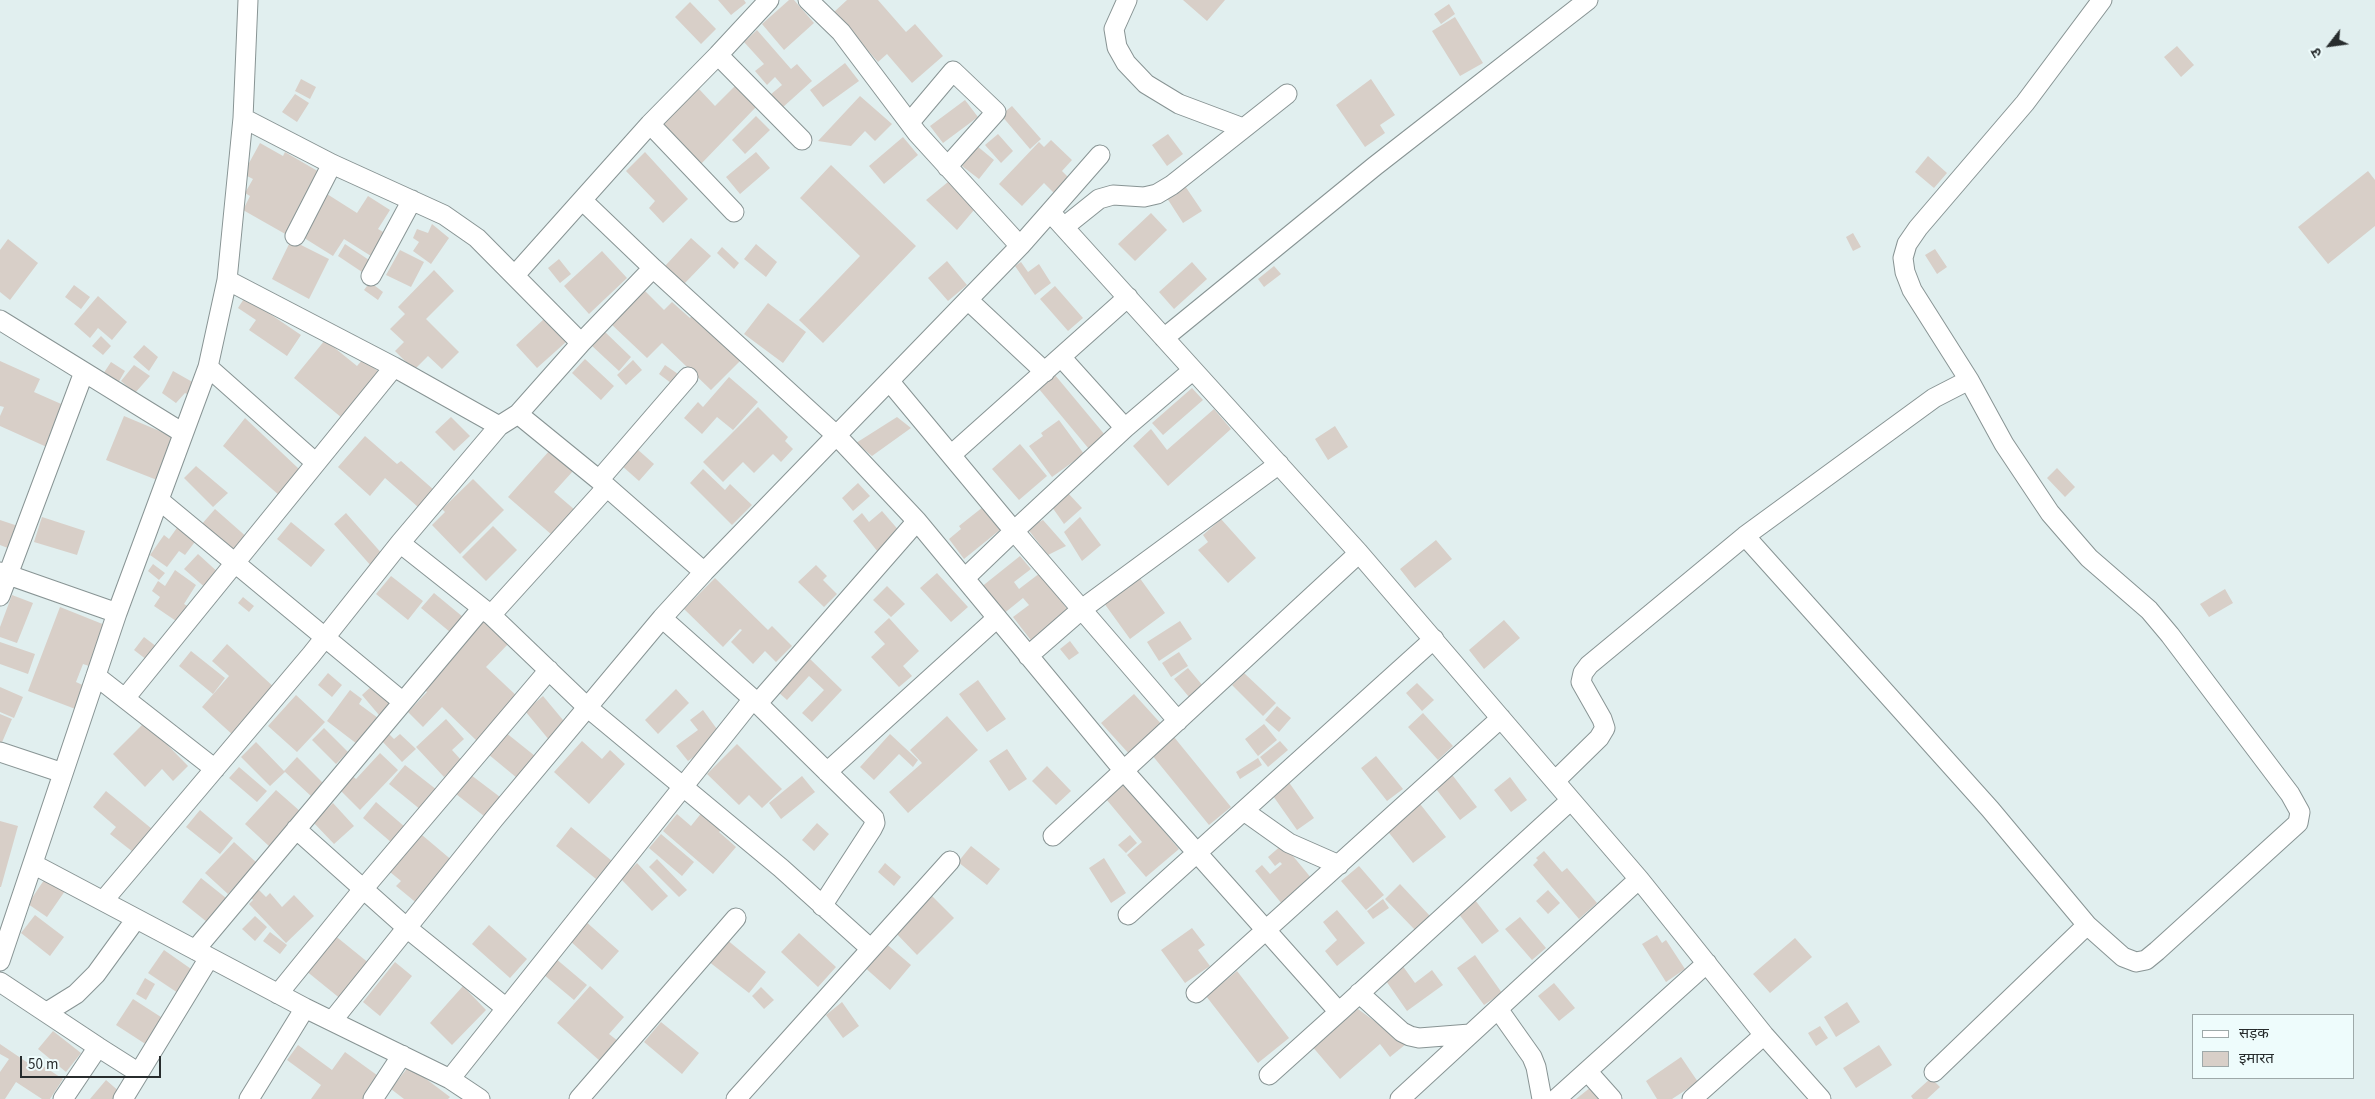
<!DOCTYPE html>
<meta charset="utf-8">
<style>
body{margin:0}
#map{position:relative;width:2375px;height:1099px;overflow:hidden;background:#e1efef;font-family:"Source Sans 3","Noto Sans Devanagari",sans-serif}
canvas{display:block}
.legend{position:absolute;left:2192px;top:1014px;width:162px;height:65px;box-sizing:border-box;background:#eefcfc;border:1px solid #9ea9a9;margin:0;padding:6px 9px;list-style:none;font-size:15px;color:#272c2d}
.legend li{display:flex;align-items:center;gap:10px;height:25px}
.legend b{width:25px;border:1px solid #9ea9a9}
.north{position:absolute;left:2305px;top:20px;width:50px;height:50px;-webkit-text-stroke:4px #eefcfc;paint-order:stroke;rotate:240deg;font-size:14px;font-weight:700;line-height:20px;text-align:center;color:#272c2d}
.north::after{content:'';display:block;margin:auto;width:18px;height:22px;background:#272c2d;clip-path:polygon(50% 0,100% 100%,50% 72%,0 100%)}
.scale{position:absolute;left:20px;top:1056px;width:141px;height:22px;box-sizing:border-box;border:2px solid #272c2d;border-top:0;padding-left:6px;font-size:15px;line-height:18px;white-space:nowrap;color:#272c2d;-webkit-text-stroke:4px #eefcfc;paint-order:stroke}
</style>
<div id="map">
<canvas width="2375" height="1099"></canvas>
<ul class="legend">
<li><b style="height:6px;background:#fff"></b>सड़क</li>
<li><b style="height:14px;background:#d8cfc8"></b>इमारत</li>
</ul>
<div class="north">उ</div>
<div class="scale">50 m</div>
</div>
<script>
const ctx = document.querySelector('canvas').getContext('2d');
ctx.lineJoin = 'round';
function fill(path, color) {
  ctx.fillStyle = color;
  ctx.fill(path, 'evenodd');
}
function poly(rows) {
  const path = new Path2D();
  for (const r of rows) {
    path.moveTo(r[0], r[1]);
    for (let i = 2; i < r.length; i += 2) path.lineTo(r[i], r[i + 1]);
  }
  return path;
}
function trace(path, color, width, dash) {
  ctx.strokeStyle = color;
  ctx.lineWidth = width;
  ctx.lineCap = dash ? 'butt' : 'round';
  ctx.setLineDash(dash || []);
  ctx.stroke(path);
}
fill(poly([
 [718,0,744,0,746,3,731,15],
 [789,0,794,0,814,23,784,50,762,24],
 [847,0,878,0,906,32,915,24,943,56,912,83,887,54,878,62,834,12],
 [1183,0,1225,0,1207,21],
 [690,2,716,29,701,44,675,17],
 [1449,4,1455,14,1441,24,1434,14],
 [1455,17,1483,63,1460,76,1432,31],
 [757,30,791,69,797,64,812,81,782,108,770,95,782,85,775,77,767,85,755,71,764,64,744,42],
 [2177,46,2194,65,2181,77,2164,57],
 [845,63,859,81,823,107,810,90],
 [301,79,316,87,310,99,295,91],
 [1371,79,1395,115,1380,125,1385,133,1365,147,1336,105],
 [736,85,756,107,700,165,661,125,699,89,715,106],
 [295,94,309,103,297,122,282,112],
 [860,96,892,124,875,141,865,131,851,146,818,141],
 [965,100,978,117,943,143,930,126],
 [1012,106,1041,139,1030,149,1001,115],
 [756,116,770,130,745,154,732,140],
 [998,134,1013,151,1001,163,985,145],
 [1168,134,1183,154,1167,166,1152,145],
 [903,137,918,155,884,184,869,166],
 [1051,140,1072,160,1062,171,1068,177,1054,193,1044,183,1022,206,999,184,1039,142,1044,147],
 [260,143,283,156,285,152,321,173,287,235,243,210,250,196,245,193,253,179,243,174],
 [977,146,994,160,979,179,962,166],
 [645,152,688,199,663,223,649,208,655,201,626,171],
 [756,152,770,168,740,194,726,177],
 [1928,156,1947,173,1934,188,1915,172],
 [831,165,916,246,823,343,799,320,860,256,800,198],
 [2368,171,2375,180,2375,226,2328,264,2298,227],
 [948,182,974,210,957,230,926,200],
 [1183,183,1202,211,1183,223,1165,195],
 [327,194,357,213,368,196,390,210,378,229,385,233,371,256,344,239,333,256,301,236],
 [1151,213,1167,230,1135,261,1118,244],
 [432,224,449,238,431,264,413,251,419,242,413,238,417,229,428,233],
 [1853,233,1861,247,1853,251,1846,237],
 [691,238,711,256,684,284,665,266],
 [8,239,38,263,10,300,0,292,0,250],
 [291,240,329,259,309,299,272,279],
 [345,244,372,262,365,274,338,256],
 [756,244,777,262,766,277,744,259],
 [722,247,739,263,734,269,717,253],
 [1935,249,1947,267,1937,274,1925,255],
 [400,250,424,262,411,287,386,275],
 [602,251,627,278,589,314,564,286],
 [559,259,571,274,560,283,548,268],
 [947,261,967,285,948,301,928,278],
 [1021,262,1028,272,1039,264,1051,283,1035,295,1015,266],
 [1192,262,1207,279,1174,309,1159,292],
 [1274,266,1281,274,1264,287,1258,279],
 [434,270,454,291,426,319,459,352,442,369,428,356,414,370,395,351,404,342,390,329,405,314,398,307],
 [370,282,383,292,378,300,364,290],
 [74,285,90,297,81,309,65,297],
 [1055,286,1083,318,1068,331,1040,299],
 [643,289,664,310,672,302,690,318,692,315,740,361,711,390,662,343,647,358,610,323],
 [98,296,127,322,112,340,98,328,90,338,74,324],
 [245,297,301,335,287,356,249,330,256,320,238,308],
 [768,303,806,332,783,363,744,334],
 [544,319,566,342,537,368,516,345],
 [604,331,631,357,619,371,591,345],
 [101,336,111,346,103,355,92,346],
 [325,340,357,366,363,359,380,373,342,418,294,378],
 [144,345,158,357,149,371,133,357],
 [585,359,614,386,601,400,572,373],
 [633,360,642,370,626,385,617,375],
 [0,361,40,379,34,392,68,407,49,448,0,426,0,416,4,407,0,406],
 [111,362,125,371,118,383,103,374],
 [134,365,150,376,135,393,121,381],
 [665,365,678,374,671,383,659,374],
 [173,371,196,384,191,396,185,393,176,403,162,393],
 [1055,375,1105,435,1089,449,1039,389],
 [729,377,758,402,733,430,717,417,702,434,684,418,698,402,703,407],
 [1192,388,1203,400,1163,435,1152,423],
 [758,407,788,437,785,441,793,449,781,462,773,454,754,473,743,462,723,482,703,462],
 [1214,409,1231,429,1168,486,1133,446,1151,429,1167,450],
 [124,416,174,437,157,480,106,460],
 [451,417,470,436,454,451,435,432],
 [897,417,911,428,872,456,856,443],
 [245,418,299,469,280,496,223,446],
 [1059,420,1084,454,1052,477,1029,446,1043,436,1041,433],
 [1335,426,1348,447,1328,460,1315,439],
 [365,436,397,464,401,461,434,490,418,507,385,478,370,496,338,467],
 [1020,444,1047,476,1019,500,992,469],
 [636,448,654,464,639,481,621,465],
 [550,450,573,471,554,492,575,510,552,535,508,497],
 [196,466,228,493,213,507,184,478],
 [2057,468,2075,487,2065,497,2047,478],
 [703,469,725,490,730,484,752,505,732,525,690,483],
 [473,479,504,510,460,554,432,525,445,512,442,509],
 [858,483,870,496,853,511,842,498],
 [1067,492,1082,508,1064,524,1052,507],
 [983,507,1001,529,964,559,949,539,961,529,959,526],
 [215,509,249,539,235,555,201,525],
 [882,511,901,533,878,552,853,521,862,513,869,522],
 [346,513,384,556,372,567,334,524],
 [42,517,85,531,77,555,34,542],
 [1080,517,1101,545,1082,561,1064,532],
 [1221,519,1256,558,1228,583,1198,550,1208,542,1203,535],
 [0,520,21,527,13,550,0,545],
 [1043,520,1066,546,1048,555,1027,528],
 [291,522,325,550,311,567,277,539],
 [179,525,197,539,185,555,179,551,167,567,150,555,164,535,169,539],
 [493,526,517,550,486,581,462,557],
 [1436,540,1452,559,1415,588,1400,569],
 [198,554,221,575,208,590,184,569],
 [1020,556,1031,569,1014,582,1019,589,1040,573,1071,614,1033,643,1013,617,1029,605,1023,598,1002,615,980,588],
 [153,564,165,573,159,580,148,571],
 [816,565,827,576,823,580,837,594,824,607,798,582],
 [175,570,196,585,184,604,189,607,179,623,154,606,160,597,152,591,158,581,165,586],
 [937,573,968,607,951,622,920,588],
 [391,576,423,601,408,620,376,594],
 [1139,577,1165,613,1130,639,1104,603],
 [715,578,768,630,772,626,792,646,776,662,765,651,753,664,731,642,742,630,740,629,723,647,684,609],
 [887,586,905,604,891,617,873,600],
 [2225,589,2233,603,2209,617,2200,604],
 [434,593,463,617,450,632,421,608],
 [12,595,33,603,17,643,0,637,0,627],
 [243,597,254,606,249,612,238,603],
 [60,607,105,625,89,666,83,664,76,682,87,687,78,710,28,691],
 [889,618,919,651,903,666,912,676,899,687,871,657,885,644,874,632],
 [486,619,510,642,486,667,520,699,478,742,442,707,423,727,408,712,427,692,424,689,435,671],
 [1504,620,1520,638,1484,669,1469,650],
 [1180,621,1192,639,1159,661,1147,642],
 [144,637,157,647,147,660,134,650],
 [1070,641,1079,653,1069,660,1060,649],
 [0,642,35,654,28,674,0,664],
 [227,644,276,689,234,736,202,707,229,676,212,661],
 [191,651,225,678,213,694,179,666],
 [1179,652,1188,666,1171,677,1162,663],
 [809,658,842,690,812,722,802,713,824,690,809,676,787,700,777,691],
 [1188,668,1203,686,1189,697,1174,679],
 [328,673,342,685,332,697,318,685],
 [1244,673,1276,703,1263,716,1232,685],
 [978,680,1006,719,987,732,959,694],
 [375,683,393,702,379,715,362,695],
 [1417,683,1434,700,1422,711,1406,693],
 [0,687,23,697,14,718,0,712],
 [676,689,689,703,658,734,645,720],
 [350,690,362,699,359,704,378,718,357,744,327,721],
 [1134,694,1164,727,1131,756,1101,723],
 [296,695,325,722,297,752,268,726],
 [543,696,568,726,550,741,525,711],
 [1277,706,1291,718,1279,732,1265,720],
 [703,710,722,736,688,761,676,746,698,730,690,720],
 [1423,713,1453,746,1438,760,1408,727],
 [0,714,12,719,0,747],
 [947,716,978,750,908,813,889,792,922,763,910,750],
 [446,719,464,739,452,750,462,761,444,777,416,747],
 [145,722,188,766,173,781,162,769,145,787,113,754],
 [1264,724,1277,740,1258,756,1245,739],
 [324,728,348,752,336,764,312,740],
 [387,732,394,739,400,734,416,749,402,762,380,739],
 [505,732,535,756,517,778,488,754],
 [890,734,918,760,913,767,899,754,874,780,860,767],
 [1174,737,1231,807,1209,825,1152,755],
 [582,741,602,759,610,750,625,764,589,804,554,772],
 [1280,741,1288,750,1268,767,1260,757],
 [256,742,285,772,270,786,241,757],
 [737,744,782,789,762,808,749,795,739,805,707,774],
 [1007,749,1027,779,1009,791,989,761],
 [380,753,398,770,360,810,338,788,351,775,356,779],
 [1376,756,1403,789,1387,801,1361,768],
 [297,757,324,784,312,797,284,771],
 [1258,758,1262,765,1240,779,1236,772],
 [405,765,437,790,421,810,389,784],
 [1047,766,1071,791,1056,805,1032,781],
 [239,767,267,791,257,802,229,778],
 [1450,772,1477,807,1460,820,1433,785],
 [471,775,504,800,489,820,456,794],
 [802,776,815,792,781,819,769,803],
 [1510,777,1527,800,1511,812,1494,790],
 [1288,781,1314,818,1297,830,1271,793],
 [1124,784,1179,849,1146,877,1127,855,1142,842,1106,799],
 [276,790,301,812,270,847,245,824],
 [106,791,152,829,133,852,110,834,116,827,93,807],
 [1417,800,1446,837,1413,863,1386,829],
 [376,802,405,827,392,843,363,818],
 [333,803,354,826,334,844,313,822],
 [200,810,233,838,220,854,186,827],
 [703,811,723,828,719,832,736,847,713,874,663,831,677,814,691,826],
 [0,821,18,826,1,887,0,887],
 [817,823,829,834,814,851,802,840],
 [571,827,612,861,596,879,556,846],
 [661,834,694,862,682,876,649,848],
 [422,835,454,862,419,905,396,886,401,881,390,872],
 [1130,835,1137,843,1126,853,1118,845],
 [234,842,257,863,228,894,205,873],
 [1283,844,1312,879,1282,904,1255,871,1262,865,1270,874,1282,864,1280,862,1275,866,1268,857],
 [971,846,1000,869,987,885,958,862],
 [1544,851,1562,872,1567,868,1597,903,1579,919,1533,865,1538,860,1536,858],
 [1104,858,1126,893,1111,903,1089,868],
 [657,859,687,890,679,897,649,867],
 [637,863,668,896,652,911,621,879],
 [885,863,901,877,894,886,878,872],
 [1359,866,1384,895,1366,910,1341,881],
 [46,877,65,891,47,917,28,904],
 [201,878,226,898,207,922,182,902],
 [1400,884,1430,916,1415,930,1385,899],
 [256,887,266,897,270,893,282,907,294,895,314,916,286,943,249,904,253,900,248,894],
 [1548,890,1560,903,1548,914,1536,901],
 [930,894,954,918,917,955,893,930],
 [1383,899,1389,908,1373,919,1367,911],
 [1475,900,1499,931,1482,944,1458,913],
 [1337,910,1365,943,1337,966,1325,951,1337,940,1323,922],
 [35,915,64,937,50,956,21,933],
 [255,916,267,927,255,941,242,929],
 [1520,917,1546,948,1532,960,1505,929],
 [584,920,619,951,602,970,568,939],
 [489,925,527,959,510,978,472,944],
 [1192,928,1205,945,1198,950,1210,966,1185,983,1161,950],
 [270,932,287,945,280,954,263,941],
 [799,933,836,967,818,987,781,952],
 [333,934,370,964,342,1000,305,970],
 [1657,935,1662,943,1666,940,1685,969,1666,982,1642,944],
 [1795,938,1812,957,1770,993,1753,974],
 [726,939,766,972,749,993,708,961],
 [883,941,911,965,890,990,862,965],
 [164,950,194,971,178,993,148,973],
 [1475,955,1502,993,1484,1005,1457,968],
 [555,958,587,985,574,1000,543,974],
 [395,962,412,976,380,1016,363,1002],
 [1402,965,1415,983,1432,970,1443,985,1407,1011,1384,978],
 [1237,971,1289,1038,1258,1063,1206,996],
 [145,978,155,984,146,1000,136,994],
 [1554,983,1575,1008,1559,1021,1538,996],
 [463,986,486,1010,452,1045,430,1023],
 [590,986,624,1017,609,1034,618,1041,600,1061,557,1023],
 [761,987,774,1000,764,1009,752,996],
 [133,999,164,1019,147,1045,116,1025],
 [842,1002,859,1026,843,1038,826,1015],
 [1847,1002,1860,1022,1836,1037,1824,1017],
 [1358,1009,1406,1044,1390,1057,1380,1044,1340,1079,1311,1045],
 [661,1022,699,1053,682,1074,644,1042],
 [1820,1026,1828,1038,1816,1046,1808,1033],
 [53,1031,81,1053,66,1072,38,1049],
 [0,1044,28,1063,31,1058,63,1079,50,1099,42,1099,16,1082,5,1099,0,1099,0,1072,9,1059,0,1054],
 [298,1045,332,1070,345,1052,381,1078,366,1099,311,1099,321,1085,287,1060],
 [1879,1045,1892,1065,1856,1088,1843,1068],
 [1681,1057,1698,1082,1672,1099,1657,1099,1646,1081],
 [409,1066,450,1097,448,1099,404,1099,391,1089],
 [1931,1078,1940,1087,1927,1099,1913,1099,1911,1096],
 [106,1080,121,1093,116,1099,90,1099],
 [1591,1087,1601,1099,1576,1099]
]), '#d8cfc8');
const minor = poly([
 [1127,0,1114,29,1117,47,1126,63,1146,84,1179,104,1243,128],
 [718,55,802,140],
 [243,118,332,164,444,215,477,238,581,343],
 [910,122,953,71,996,112,947,167],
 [650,124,734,212],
 [1050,212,1100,155],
 [1064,227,1099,199,1113,195,1144,197,1157,194,1172,185,1287,94],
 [295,236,332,164],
 [653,268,837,436,917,521,1124,771,1339,1012,1571,800,1359,553,1050,212,1020,246],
 [515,275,582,200],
 [371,276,412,200],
 [227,280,394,367],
 [968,300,1045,372],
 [0,320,183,433],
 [1164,338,1375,166,1588,0],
 [1061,357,1125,428],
 [208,367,316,463],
 [890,382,1014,531,965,578],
 [951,455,1128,297],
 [599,480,688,377],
 [159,500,403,702],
 [1745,536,1990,809,2087,925,2123,957,2136,962,2146,960,2157,951,2298,823,2300,812,2290,794,2170,635,2149,610,2089,558,2050,513,2004,444,1969,380,1912,290,1905,272,1903,258,1907,244,1918,228,2025,103,2102,0],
 [400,543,491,615,587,707,781,868,871,949],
 [0,572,117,613],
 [704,572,1020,246,917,133,841,32,808,0],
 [0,596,84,372],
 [491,615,607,487],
 [1028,656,1082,609,1279,464],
 [96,676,215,769],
 [126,697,394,367,499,426],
 [753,699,874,818,875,823,872,829,822,906],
 [757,704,917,521],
 [1178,721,1014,531,1125,428,1193,370],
 [0,752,63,773],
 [827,772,997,618],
 [1555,781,1599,738,1605,728,1602,719,1581,682,1583,673,1589,665,1745,536,1934,398,1969,380],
 [1244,811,1289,843,1339,865],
 [296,829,407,928,506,1008],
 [1053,836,1359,553],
 [33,864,305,1008,450,1079,480,1099],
 [1639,879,1764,1035,1821,1099],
 [103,901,311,655,400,543,499,426,518,414],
 [1128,915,1434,639],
 [195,950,482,608],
 [0,961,117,613,208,367,227,280,243,118,248,0],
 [0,982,98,1047],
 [1196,993,1501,718],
 [1359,993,1402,1032,1410,1036,1419,1038,1470,1034],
 [278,994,364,888,549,670],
 [1498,1009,1532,1057,1536,1067,1542,1099],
 [47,1012,76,994,96,974,136,919],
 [332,1021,494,819,662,618,704,572,599,480,518,414,581,343,653,268,582,200,650,124,718,55,769,0],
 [1587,1071,1612,1099],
 [1934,1072,2087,925],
 [1269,1075,1339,1012],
 [450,1079,753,699,662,618],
 [63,1099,98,1047,139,1073],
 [123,1099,209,958],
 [249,1099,305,1008],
 [373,1099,402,1055],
 [579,1099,736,918],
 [736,1099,950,861],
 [1400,1099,1639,879,1571,800],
 [1556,1099,1707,963],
 [1692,1099,1764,1035]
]);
trace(minor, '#889494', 21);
trace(minor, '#fff', 19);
</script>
